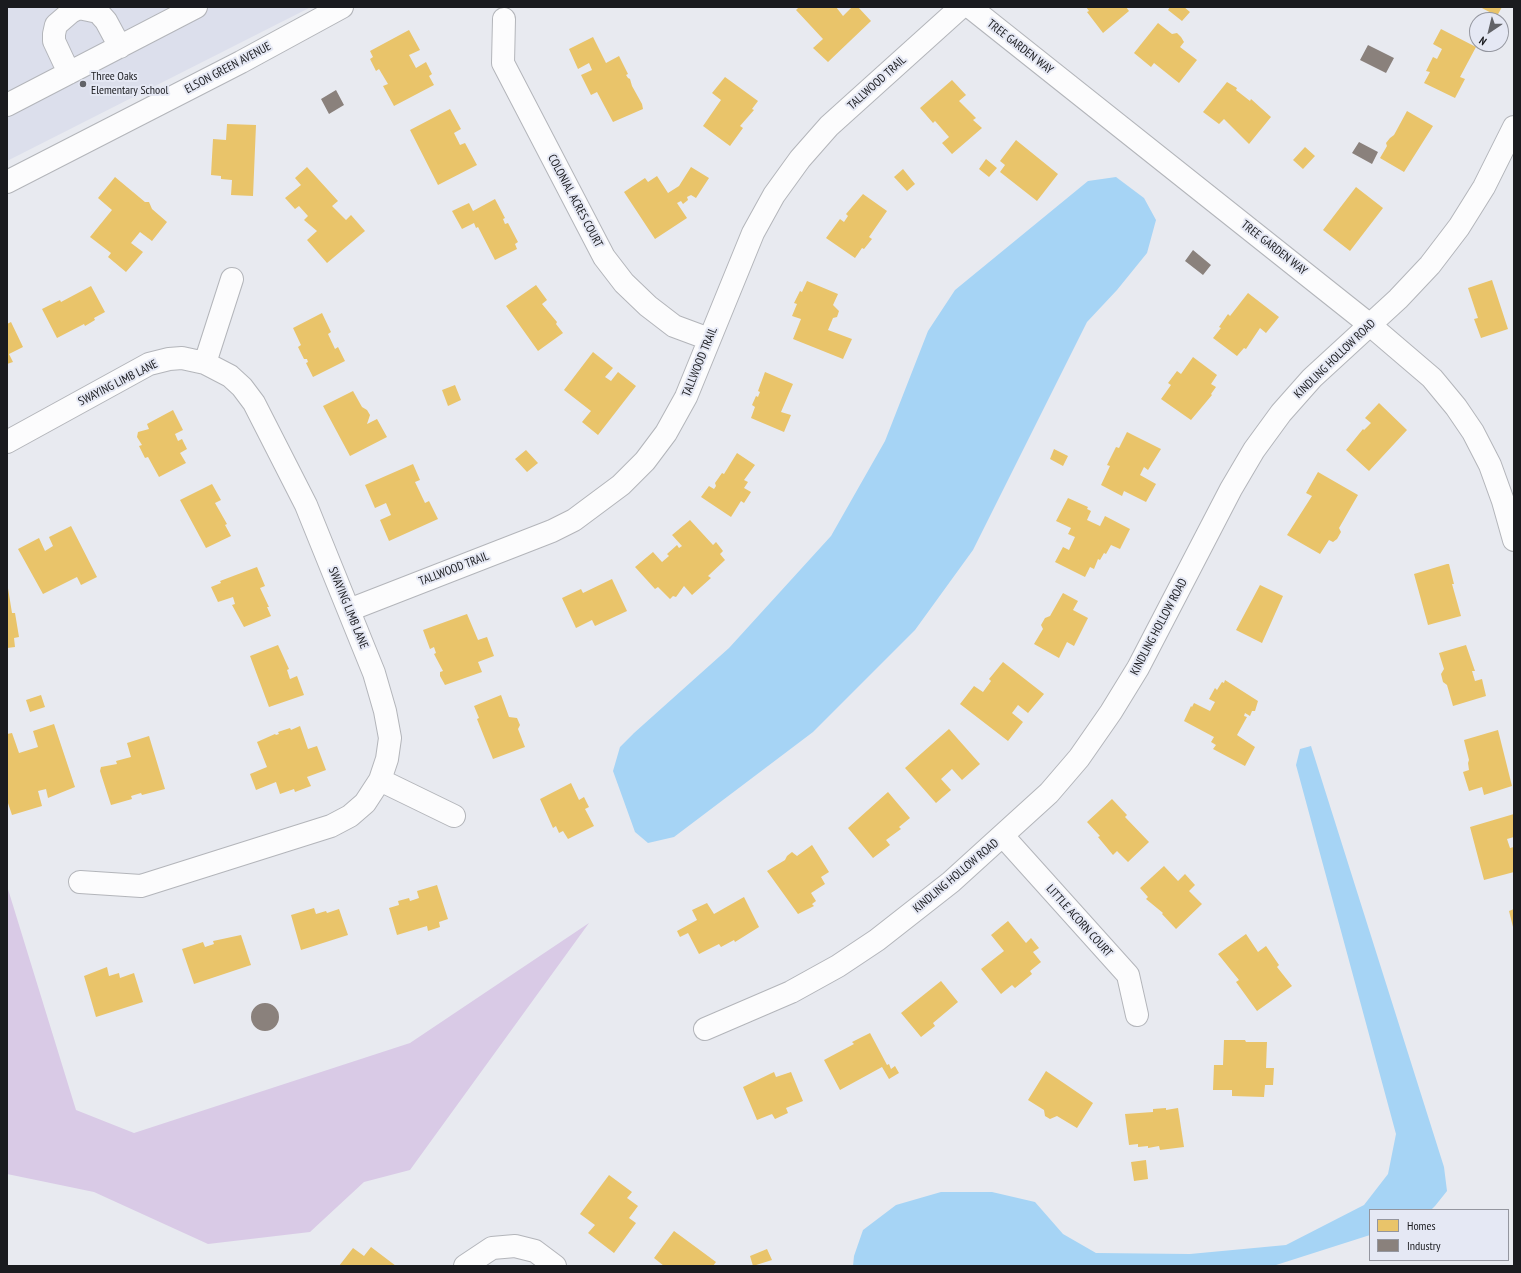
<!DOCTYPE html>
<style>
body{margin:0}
#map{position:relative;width:1521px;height:1273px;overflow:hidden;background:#e8eaf0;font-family:"PT Sans Narrow",sans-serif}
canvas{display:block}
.frame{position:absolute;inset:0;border:8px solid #1a1b1f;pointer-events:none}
.legend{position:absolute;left:1369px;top:1209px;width:140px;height:52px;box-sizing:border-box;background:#e5e8f4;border:1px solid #94969f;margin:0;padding:5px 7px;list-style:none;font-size:12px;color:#1a1b1f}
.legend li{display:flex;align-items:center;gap:8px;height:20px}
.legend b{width:20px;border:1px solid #94969f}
.north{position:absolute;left:1469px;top:12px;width:40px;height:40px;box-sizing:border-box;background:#e5e8f4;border:1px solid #94969f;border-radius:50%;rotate:215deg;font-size:11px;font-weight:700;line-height:16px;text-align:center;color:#1a1b1f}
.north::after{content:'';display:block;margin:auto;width:14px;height:18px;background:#626368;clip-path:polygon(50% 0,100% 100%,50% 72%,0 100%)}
</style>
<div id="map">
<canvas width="1521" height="1273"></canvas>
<div class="frame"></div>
<ul class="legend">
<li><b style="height:11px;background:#e9c46a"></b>Homes</li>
<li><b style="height:11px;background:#8a817c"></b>Industry</li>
</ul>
<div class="north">N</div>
</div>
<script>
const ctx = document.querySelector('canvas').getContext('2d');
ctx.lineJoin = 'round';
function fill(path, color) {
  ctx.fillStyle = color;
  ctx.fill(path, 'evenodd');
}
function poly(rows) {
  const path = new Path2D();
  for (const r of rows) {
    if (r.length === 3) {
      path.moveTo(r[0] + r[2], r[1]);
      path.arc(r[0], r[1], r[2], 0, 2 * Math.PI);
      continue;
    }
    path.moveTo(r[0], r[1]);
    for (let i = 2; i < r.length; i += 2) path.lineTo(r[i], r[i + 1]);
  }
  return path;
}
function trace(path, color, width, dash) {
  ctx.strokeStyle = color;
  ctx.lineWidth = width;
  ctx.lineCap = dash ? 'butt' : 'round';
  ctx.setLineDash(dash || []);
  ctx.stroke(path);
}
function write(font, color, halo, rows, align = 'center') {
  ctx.font = font + ' "PT Sans Narrow",sans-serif';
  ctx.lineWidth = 4;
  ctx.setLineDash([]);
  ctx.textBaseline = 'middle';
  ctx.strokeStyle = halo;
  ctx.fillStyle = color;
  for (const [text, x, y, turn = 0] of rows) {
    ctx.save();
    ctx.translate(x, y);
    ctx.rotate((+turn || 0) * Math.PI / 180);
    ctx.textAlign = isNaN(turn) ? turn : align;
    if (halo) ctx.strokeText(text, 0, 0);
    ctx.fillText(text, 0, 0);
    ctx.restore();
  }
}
fill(poly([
 [7,7,311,7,7,161]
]), '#dcdfec');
fill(poly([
 [7,886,76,1110,134,1133,410,1043,589,923,410,1170,364,1182,310,1232,208,1244,94,1192,7,1174]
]), '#d9cae6');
fill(poly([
 [1116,177,1144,198,1156,220,1147,253,1117,290,1087,322,973,550,915,630,813,732,674,837,648,843,635,832,613,771,620,747,634,733,729,648,831,536,885,441,928,331,955,290,1088,181],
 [1311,746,1444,1167,1447,1191,1435,1206,1431,1210,1370,1210,1370,1235,1273,1266,853,1266,854,1256,863,1230,896,1205,941,1192,992,1192,1035,1202,1063,1234,1096,1253,1190,1254,1286,1245,1364,1205,1388,1174,1396,1134,1296,765,1300,749]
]), '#a6d4f5');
fill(poly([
 [799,7,836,7,843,16,852,7,858,7,871,21,828,62,813,48,823,39,796,10],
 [1086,7,1126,7,1129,11,1103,33,1087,12,1089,11],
 [1170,7,1184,7,1190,12,1182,21,1168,10],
 [1480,7,1502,7,1497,16],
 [1158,23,1172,34,1177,33,1181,37,1184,42,1180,47,1197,60,1179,83,1154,63,1151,67,1134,53],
 [1441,29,1476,47,1460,77,1465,79,1455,98,1424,83,1430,72,1426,71,1433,57,1437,59,1442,49,1433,44],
 [409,30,420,50,409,55,416,68,426,62,432,74,429,76,434,85,394,106,383,86,388,84,379,69,376,71,370,59,373,57,370,51],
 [593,37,606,63,619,56,628,74,626,75,628,78,630,79,632,86,642,104,643,109,613,122,597,92,591,95,581,75,592,70,589,63,578,69,569,49],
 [725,77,758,101,752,109,754,110,740,126,743,128,730,146,703,126,721,100,712,93],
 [952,80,966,95,959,101,976,118,973,120,982,128,952,154,942,143,949,137,935,121,933,123,920,108],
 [1227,82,1237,88,1236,90,1250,101,1251,99,1271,117,1249,144,1224,119,1219,124,1203,112],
 [450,109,461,129,454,133,460,145,465,143,477,165,438,185,410,130],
 [1407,111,1433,126,1404,172,1380,158,1387,146,1386,143,1390,138,1394,135],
 [227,124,256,125,253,196,231,195,232,180,221,179,221,176,211,175,213,139,226,140],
 [1016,140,1058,174,1037,201,1000,172,1005,165,1000,161],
 [1305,147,1315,156,1303,169,1293,160],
 [986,159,997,168,989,177,979,169],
 [307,167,338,201,332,206,346,220,351,215,365,231,327,263,307,240,317,231,304,220,308,216,299,206,295,209,285,198,301,185,295,178],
 [691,167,709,178,696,198,691,195,687,197,688,200,683,204,681,201,677,203,687,218,655,239,624,192,645,178,648,182,657,176,668,193,679,186],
 [903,169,915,184,907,191,894,177],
 [115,177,145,202,149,202,152,209,167,222,152,241,140,232,131,243,143,252,126,272,108,257,111,253,90,237,112,210,98,198],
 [1356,187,1383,208,1350,251,1323,230],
 [863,194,887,211,869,237,872,239,864,249,862,248,855,258,826,238,840,219,844,222,848,216,846,214],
 [495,199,505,218,503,219,505,224,508,223,518,242,515,244,517,249,495,260,478,227,476,228,474,223,462,229,452,211,469,203,473,211],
 [1492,280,1508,329,1481,338,1474,319,1478,318,1468,288],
 [807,281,838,294,833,305,839,311,837,317,833,318,828,330,852,339,843,359,793,339,801,319,792,316,797,304,794,303,800,291,802,292],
 [536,285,547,300,542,304,557,322,556,324,563,333,538,351,506,306],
 [91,286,105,312,94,318,95,320,85,326,84,324,57,338,42,309,60,300,61,302],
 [1248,293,1279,317,1266,333,1260,328,1246,349,1244,348,1237,356,1213,338,1221,328,1219,327,1228,314,1230,316],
 [322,313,331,332,328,334,335,349,338,347,345,361,313,377,306,363,308,362,307,359,304,359,298,347,301,345,293,328],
 [11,322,23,347,9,354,13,362,7,364,7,324],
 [593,352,613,368,605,377,611,381,618,372,636,386,598,435,582,422,591,411,564,390],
 [1193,357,1217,375,1211,384,1216,387,1211,394,1212,395,1191,420,1161,399,1171,385,1168,383,1177,371,1181,374],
 [765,372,793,384,781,412,791,415,784,432,751,418,755,407,752,405,756,396,758,397,760,392,758,391],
 [455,385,461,400,448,406,442,390],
 [353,391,362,407,367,410,370,415,367,424,377,419,387,437,350,456,323,406],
 [1379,403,1407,430,1369,471,1346,450,1363,429,1364,430,1371,423,1365,418],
 [173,410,183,430,175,434,178,441,182,439,187,449,180,453,186,463,159,477,148,457,145,458,139,446,142,445,137,437,138,432,149,429,147,424],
 [1127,432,1161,449,1148,470,1144,467,1140,475,1156,484,1146,502,1124,491,1122,496,1101,485,1110,466,1107,465,1116,447,1119,448],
 [1054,449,1068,456,1063,466,1050,459],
 [526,450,538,463,527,472,515,459],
 [737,453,755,465,744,480,748,482,744,488,751,492,744,503,741,501,731,517,701,497,709,486,714,489,716,486,715,483,722,473,724,474],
 [413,464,420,480,415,482,425,503,429,501,438,519,389,541,380,520,391,515,386,503,375,508,365,485],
 [1318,472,1358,495,1339,528,1341,532,1337,539,1333,542,1329,540,1320,554,1287,535,1312,496,1306,493],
 [212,484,221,500,215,503,227,524,225,525,231,536,206,548,180,500],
 [1068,498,1088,507,1087,509,1091,511,1087,520,1100,526,1105,516,1130,529,1120,549,1111,545,1106,554,1104,553,1100,560,1098,559,1094,569,1090,567,1085,577,1055,562,1063,547,1069,550,1075,537,1068,534,1071,528,1056,521],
 [690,520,713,545,716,542,723,551,720,554,725,560,708,576,711,578,692,595,684,586,676,597,673,596,670,599,658,587,655,589,635,567,653,552,662,562,669,556,667,554,677,545,679,548,682,546,672,535],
 [71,526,97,577,81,585,77,577,43,594,18,549,39,538,45,551,53,546,49,537],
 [1447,564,1449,564,1454,584,1452,584,1461,616,1428,625,1414,574],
 [257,567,265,586,260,588,269,607,267,607,271,616,244,627,232,605,235,604,233,597,218,602,211,587,221,583,220,581],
 [612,579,627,611,595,626,592,620,576,628,562,598,581,589,583,593],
 [7,582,12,613,15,613,19,637,14,638,15,647,7,648],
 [1260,585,1283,596,1262,643,1236,630],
 [1063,593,1078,601,1073,610,1088,618,1074,646,1067,642,1059,658,1034,644,1043,629,1041,625,1045,618,1050,616],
 [467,614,478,640,487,637,494,656,478,662,482,672,445,685,440,676,440,672,443,671,434,654,436,653,434,647,430,649,423,630],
 [278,645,289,669,287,670,290,679,297,676,304,695,269,707,250,656],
 [1466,645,1475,671,1472,671,1475,681,1482,679,1486,696,1453,706,1447,685,1443,682,1441,674,1444,669,1439,653],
 [1003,662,1044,694,1028,713,1018,705,1012,713,1023,722,1008,741,960,704,974,686,983,692,991,681,989,679],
 [1225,680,1258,701,1255,711,1252,711,1250,716,1245,713,1244,716,1247,717,1237,735,1255,747,1245,766,1213,749,1216,745,1211,742,1214,737,1184,721,1191,706,1192,707,1194,703,1210,711,1215,702,1209,699,1215,688,1217,690,1222,682,1224,683],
 [41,695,45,707,30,712,26,700],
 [501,695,509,717,517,718,520,725,518,729,525,747,493,759,477,719,479,718,474,706],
 [54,724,75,787,48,798,46,789,38,791,42,806,12,815,7,800,7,734,12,733,19,753,38,747,33,731],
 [300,726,308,749,317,746,326,770,307,777,311,786,295,792,294,789,280,794,276,782,256,790,250,774,267,767,257,742,275,734,276,735,279,734,278,732,290,728,291,730],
 [949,729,980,764,962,780,952,769,941,779,951,790,936,803,905,768],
 [1498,730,1512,786,1484,795,1482,787,1469,791,1463,772,1469,770,1468,763,1469,760,1464,740],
 [149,736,165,789,142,795,141,793,131,796,132,799,111,805,100,771,101,767,117,764,116,761,131,757,127,743],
 [571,783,579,800,584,797,589,807,585,809,594,826,568,839,563,831,559,833,556,826,553,828,540,799],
 [888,792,910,818,899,827,901,829,886,840,890,845,873,858,848,828],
 [1112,799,1127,815,1125,817,1149,842,1128,862,1117,851,1113,855,1098,837,1100,836,1087,822],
 [1514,814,1514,837,1507,839,1510,848,1514,847,1514,872,1484,880,1470,827],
 [812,845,829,872,821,877,825,884,811,893,816,901,812,904,814,906,798,914,767,871,785,860,787,856,792,852,797,856],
 [1164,866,1178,881,1185,874,1195,885,1189,891,1202,904,1176,929,1162,914,1163,913,1146,899,1148,897,1140,888],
 [437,885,448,919,439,922,440,927,428,931,427,926,397,935,389,908,399,905,398,901,409,898,410,901,419,898,417,891],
 [744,897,759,927,735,942,734,940,721,947,719,944,699,954,688,933,680,937,677,931,697,920,692,910,707,903,714,914],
 [314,908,316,914,326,911,327,913,339,909,348,935,301,950,291,915],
 [1514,909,1514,927,1513,927,1509,911],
 [1008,921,1026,943,1031,938,1039,948,1033,952,1041,962,1030,971,1032,974,1015,988,1012,985,1001,994,981,969,1004,951,991,935],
 [1246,934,1258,952,1266,946,1279,965,1277,967,1292,986,1257,1011,1236,982,1239,980,1218,954],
 [241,935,251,965,194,984,182,949,203,942,205,947,214,944,213,941],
 [107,967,109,976,119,973,120,978,134,973,143,1002,96,1017,84,976],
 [941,981,958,1002,933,1023,935,1026,921,1037,901,1013],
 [870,1033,887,1065,889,1064,891,1069,895,1066,899,1073,889,1079,882,1067,840,1090,824,1060,854,1044,852,1042],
 [1224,1040,1245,1040,1246,1042,1267,1042,1266,1068,1274,1068,1273,1085,1265,1085,1264,1097,1232,1096,1232,1090,1213,1090,1214,1065,1223,1065],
 [1046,1071,1093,1103,1077,1128,1057,1116,1050,1119,1045,1116,1044,1110,1028,1100],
 [774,1072,776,1077,791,1072,803,1101,786,1108,788,1113,775,1119,772,1114,757,1120,743,1087],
 [1166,1108,1166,1110,1178,1108,1184,1147,1160,1150,1159,1146,1148,1148,1148,1146,1138,1147,1138,1144,1129,1145,1125,1114,1153,1112,1153,1109],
 [1146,1160,1148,1179,1134,1181,1131,1162],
 [609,1175,632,1192,627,1198,638,1206,629,1218,636,1223,614,1253,588,1233,595,1225,580,1214],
 [674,1231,716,1262,713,1266,664,1266,654,1258],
 [371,1247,396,1266,339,1266,353,1248,364,1256],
 [767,1249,772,1260,753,1266,750,1256]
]), '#e9c46a');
fill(poly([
 [1368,45,1394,58,1386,73,1360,60],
 [336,90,344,105,329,114,321,99],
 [1359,142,1378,152,1372,164,1352,153],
 [1193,250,1211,265,1203,275,1185,261],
 [265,1017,14]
]), '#8a817c');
const minor = poly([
 [970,7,1370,325,1432,378,1456,407,1473,432,1490,465,1503,501,1514,540],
 [504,19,503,63,604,257,624,283,648,306,674,326,709,339],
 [69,73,54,41,54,34,56,25,71,12,79,8,98,12,106,21,120,47],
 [7,105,196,7],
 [7,182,241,62,342,7],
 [205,363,232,279],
 [7,442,149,364,169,359,182,358,205,363,230,376,242,387,254,403,306,505,374,673,385,711,390,738,387,759,380,780,365,803,350,816,331,826,141,886,80,882],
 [349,610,552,531,574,520,621,485,645,461,666,433,686,397,753,233,774,195,800,159,829,126,961,7],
 [380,780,454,816],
 [1003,836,1128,975,1137,1015],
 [705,1029,791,992,838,966,877,940,951,882,1049,793,1079,758,1111,712,1138,668,1231,489,1254,450,1281,413,1312,378,1398,299,1430,265,1459,227,1484,187,1514,127],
 [465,1266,492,1248,515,1246,535,1251,555,1266]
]);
trace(minor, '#b3b5ba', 24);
trace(minor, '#fcfcfd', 22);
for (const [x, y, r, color] of [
 [83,84,4,"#626368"]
]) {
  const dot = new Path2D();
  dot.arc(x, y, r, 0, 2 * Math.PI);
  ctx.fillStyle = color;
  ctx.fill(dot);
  trace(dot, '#e5e8f4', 1.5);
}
write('12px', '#1a1b1f', '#e5e8f4', [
 ["TREE GARDEN WAY",1020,47,38],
 ["ELSON GREEN AVENUE",228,68,-28],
 ["TALLWOOD TRAIL",877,83,-42],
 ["COLONIAL ACRES COURT",575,201,62],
 ["TREE GARDEN WAY",1274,248,38],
 ["KINDLING HOLLOW ROAD",1335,359,-44],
 ["TALLWOOD TRAIL",700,362,-68],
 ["SWAYING LIMB LANE",118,383,-27],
 ["TALLWOOD TRAIL",454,569,-21],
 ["SWAYING LIMB LANE",348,608,68],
 ["KINDLING HOLLOW ROAD",1159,627,-62],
 ["KINDLING HOLLOW ROAD",956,876,-40],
 ["LITTLE ACORN COURT",1079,921,48]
]);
write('12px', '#1a1b1f', '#e5e8f4', [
 ["Three Oaks",91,77],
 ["Elementary School",91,91]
], 'left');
</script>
